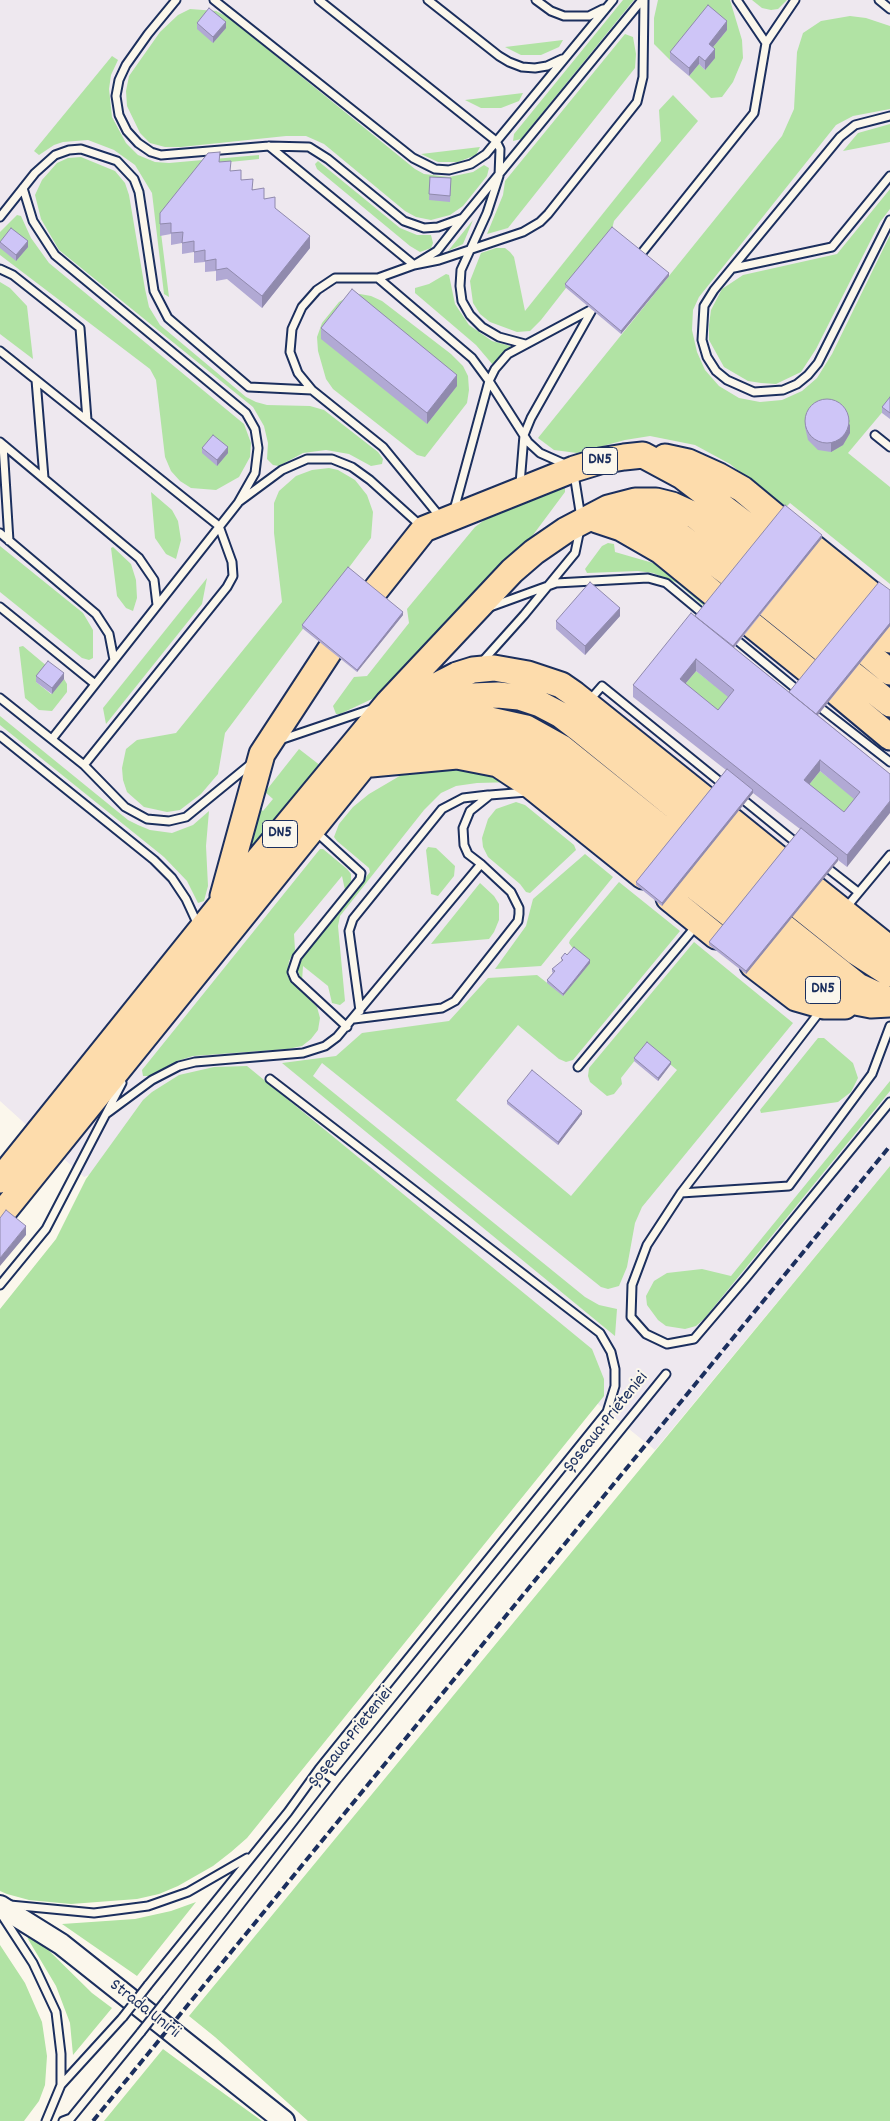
<!DOCTYPE html>
<meta charset="utf-8">
<style>
body{margin:0}
canvas{display:block;background:#fbf7ec}
</style>
<canvas width="890" height="2121"></canvas>
<script>
const ctx = document.querySelector('canvas').getContext('2d');
ctx.lineJoin = 'round';
function fill(path, color) {
  ctx.fillStyle = color;
  ctx.fill(path, 'evenodd');
}
function poly(rows) {
  const path = new Path2D();
  for (const r of rows) {
    if (r.length === 3) {
      path.moveTo(r[0] + r[2], r[1]);
      path.arc(r[0], r[1], r[2], 0, 2 * Math.PI);
      continue;
    }
    path.moveTo(r[0], r[1]);
    for (let i = 2; i < r.length; i += 2) path.lineTo(r[i], r[i + 1]);
  }
  return path;
}
function trace(path, color, width, dash) {
  ctx.strokeStyle = color;
  ctx.lineWidth = width;
  ctx.lineCap = dash ? 'butt' : 'round';
  ctx.setLineDash(dash || []);
  ctx.stroke(path);
}
function write(font, color, halo, rows, align = 'center') {
  ctx.font = font + ' Dekko,sans-serif';
  ctx.lineWidth = 4;
  ctx.setLineDash([]);
  ctx.textBaseline = 'middle';
  ctx.strokeStyle = halo;
  ctx.fillStyle = color;
  for (const [text, x, y, turn = 0] of rows) {
    ctx.save();
    ctx.translate(x, y);
    ctx.rotate((+turn || 0) * Math.PI / 180);
    ctx.textAlign = isNaN(turn) ? turn : align;
    if (halo) ctx.strokeText(text, 0, 0);
    ctx.fillText(text, 0, 0);
    ctx.restore();
  }
}
fill(poly([
 [0,0,890,0,890,1166,655,1450,239,1115,84,1177,0,1101]
]), '#eee8ef');
fill(poly([
 [623,0,634,0,521,139,513,141,514,134],
 [658,0,730,0,742,40,743,58,733,82,722,97,711,98,689,76,699,64,705,70,709,52,727,30,670,60,654,44,654,18],
 [752,0,787,0,778,9,771,10,762,8],
 [190,9,216,11,228,17,415,169,424,174,449,177,473,172,484,165,489,168,487,176,463,206,450,215,431,220,416,217,405,211,324,144,306,136,286,136,181,147,165,147,150,143,140,133,127,106,126,91,129,76,160,32,178,15],
 [850,16,866,18,890,26,890,109,853,116,836,125,699,297,693,310,692,330,697,352,705,370,719,386,739,398,760,402,782,400,802,391,817,378,832,354,890,235,890,403,848,453,890,487,890,584,790,503,785,508,730,464,695,445,650,436,625,440,577,453,554,450,538,438,782,136,794,109,797,52,803,33,821,21],
 [625,34,633,37,636,54,635,68,508,228,487,234,503,195,505,181],
 [563,40,559,47,541,55,521,55,505,47],
 [112,56,118,60,111,75,109,89,112,117,126,143,138,155,155,162,169,163,259,155,259,159,220,163,160,225,169,297,164,294,152,193,135,165,114,150,88,140,63,142,54,145,39,155,34,151],
 [523,93,519,101,501,108,481,108,465,100],
 [673,95,698,121,614,221,612,229,541,320,530,331,517,332,490,322,480,314,473,303,470,281,481,253,496,248,505,248,510,252,514,257,525,311,661,141,659,110],
 [890,124,890,142,843,151,858,133],
 [480,147,476,155,458,162,438,162,421,154],
 [81,157,115,171,125,183,129,195,145,289,149,307,160,325,246,397,256,402,267,405,310,406,324,410,378,452,383,459,382,464,371,466,349,454,326,450,303,453,279,466,273,465,267,459,268,443,264,426,253,407,59,250,41,219,35,195,42,180,57,163,68,158],
 [318,161,400,228,417,235,431,235,433,243,431,248,420,252,410,246,317,169,315,164],
 [890,189,890,209,880,222,816,349,801,372,776,384,761,383,748,381,724,367,709,340,709,325,711,310,722,289,743,275,837,254],
 [17,215,21,216,31,238,49,263,244,424,251,443,250,457,239,477,216,490,191,488,180,481,171,471,165,457,156,380,150,369,0,255,0,232],
 [473,220,463,244,448,251],
 [446,274,449,275,455,304,469,325,492,341,514,347,499,357,493,365,476,345,415,293,415,288,429,284],
 [0,282,10,288,27,306,33,359,0,334],
 [360,294,371,296,382,301,451,354,463,366,468,376,469,390,467,403,425,457,417,455,333,389,326,379,318,351,317,337,322,323,339,302,349,296],
 [329,468,338,470,355,480,367,495,373,512,371,538,225,733,218,774,201,794,180,810,167,812,144,807,127,792,123,780,122,768,126,749,137,740,176,733,282,602,274,533,274,503,279,491,296,476,312,470],
 [558,484,565,485,565,492,533,535,389,691,340,714,336,714,333,706,354,677,367,676,409,623,407,609,475,527,490,516],
 [151,492,172,510,178,521,181,540,176,559,166,554,155,538],
 [608,543,614,544,615,552,653,563,656,554,708,604,705,607,677,583,653,573,638,571,587,573,585,569,602,546],
 [0,546,83,613,93,630,93,658,89,660,82,658,0,592],
 [113,547,131,564,136,580,137,598,133,611,126,608,117,596,111,548],
 [207,578,202,604,106,724,103,708],
 [23,646,48,667,36,682,51,694,64,679,67,684,67,692,52,711,39,710,25,698,19,647],
 [696,671,734,701,718,721,680,690],
 [0,716,128,820,138,825,150,830,172,833,193,825,209,811,206,846,208,886,204,901,198,903,187,881,164,857,0,725],
 [299,749,321,766,253,850,250,846,256,806,263,811,273,799,265,792],
 [473,767,515,782,477,783,456,786,441,793,424,810,340,916,338,926,345,1001,340,1005,332,1003,328,986,303,966,302,981,297,969,304,955,370,872,369,868,337,841,334,837,339,824,353,807,369,794,403,774,421,769],
 [820,771,860,803,844,823,804,791],
 [516,802,525,805,574,845,576,850,530,893,526,892,520,884,488,857,483,847,482,838,488,819,496,809],
 [428,847,436,848,455,866,454,876,438,896,431,894,426,850],
 [320,849,323,849,347,869,351,874,351,881,345,890,342,876,294,934,295,950,289,961,287,975,291,981,317,1007,320,1018,318,1030,311,1039,302,1046,288,1049,193,1056,177,1061,149,1076,143,1076,142,1070],
 [585,854,613,877,541,966,495,969,526,926,533,899],
 [619,882,680,931,573,1060,566,1062,559,1059,518,1025,456,1100,571,1196,677,1070,647,1045,621,1078,622,1084,614,1094,607,1096,590,1082,588,1076,589,1068,694,942,793,1023,642,1207,635,1223,627,1267,619,1286,608,1289,601,1287,322,1063,313,1076,585,1297,599,1305,617,1309,615,1336,282,1063,336,1056,362,1033,449,1021,488,978,537,975,564,996,574,950,569,943,570,940],
 [480,883,494,896,499,904,499,920,494,932,489,939,431,944],
 [818,1038,824,1038,853,1063,858,1078,851,1092,838,1102,761,1113,760,1110],
 [247,1066,592,1349,604,1379,604,1396,247,1838,231,1852,213,1866,178,1886,159,1894,137,1899,71,1904,29,1900,7,1894,0,1891,0,1309,56,1239,86,1179,143,1100,152,1092,179,1075,214,1067],
 [890,1081,890,1091,704,1319,696,1326,685,1329,666,1326,658,1320,647,1305,646,1296,654,1281,667,1273,702,1269,731,1276],
 [890,1166,890,2121,308,2121,215,2037,189,2016],
 [196,1902,137,1976,62,1924,135,1919,171,1911],
 [32,1934,92,1993,112,2008,73,2055,70,2023,56,1986,28,1939,27,1935],
 [0,1945,25,1983,42,2022,47,2056,45,2085,39,2101,24,2121,0,2121],
 [163,2049,190,2069,262,2121,104,2121]
]), '#b1e3a4');
const lane = poly([
 [176,0,148,34,126,65,119,80,116,96,119,115,127,131,138,143,151,152,161,155,269,146,309,147,328,159,404,221,424,228,438,227,463,218,642,0],
 [214,0,413,158,435,169,449,170,471,164,486,154,613,0],
 [319,0,496,141,500,149,499,176,487,213,461,270,460,286,462,301,470,315,482,327,499,337,525,344],
 [428,0,499,56,509,62,522,67,535,68,547,66,562,59],
 [536,0,551,11,564,16,589,16,603,9],
 [737,0,766,43],
 [879,0,890,9],
 [890,116,855,125,840,137,714,290,704,306,702,340,707,357,716,371,727,380,754,392,783,390,797,384,808,375,818,363,890,220],
 [269,146,414,265,439,260,523,232,540,222,548,214,637,102,643,77,644,0],
 [23,188,33,221,55,255,246,413,255,429,258,448,255,473,238,503,52,739],
 [0,217,35,173,55,155,69,150,81,149,117,161,134,179,139,192,154,291,168,318,249,387,312,390,383,447,441,518],
 [641,254,754,113,766,43,795,0],
 [734,268,832,247,890,176],
 [0,269,13,275,80,328,87,420],
 [378,278,414,265,437,251,463,218],
 [0,351,219,526,232,562,233,576,227,587,84,765],
 [36,380,44,478],
 [312,390,298,373,290,352,292,329,302,307,317,290,335,278,378,278,472,358,489,381,528,442,540,453,567,465],
 [875,435,890,447],
 [0,442,139,558,154,580,157,605],
 [3,445,9,541],
 [574,474,581,518],
 [520,484,524,435,531,418,592,310],
 [240,501,282,470,307,459,332,459,352,467,370,480,421,526],
 [454,510,489,381,495,369,508,354,592,309],
 [0,533,96,614,109,634,114,660],
 [0,607,95,684],
 [490,607,556,583,648,578,666,583,701,612],
 [739,642,795,688],
 [481,663,524,615,575,553,580,529],
 [0,698,84,765,125,807,147,819,169,821,186,817,252,763],
 [588,702,602,686,719,781],
 [822,709,890,762],
 [0,736,154,860,172,878,186,899,198,925],
 [280,740,374,708],
 [746,802,794,841],
 [315,831,361,873,360,879,297,957,292,972,295,979,347,1027],
 [830,870,858,892],
 [845,909,890,855],
 [821,1010,681,1193,647,1245,632,1285,631,1317,646,1334,667,1344,694,1339,746,1278,890,1102],
 [360,1011,349,931,353,919,442,809,463,798,488,795],
 [354,1019,442,1008,455,1001,518,921,519,914,519,908,511,892,481,864],
 [578,1067,696,926],
 [106,1114,152,1080,179,1066,195,1062,303,1053,325,1046,337,1037,481,864,468,854,464,845,463,828,470,811,490,795,527,792],
 [681,1193,789,1186,872,1074,890,1026],
 [0,1285,46,1229,122,1083],
 [319,1769,336,1781],
 [10,1905,94,1913,148,1906,188,1892,247,1858],
 [1,1914,33,1963,56,2012,61,2054,61,2085,46,2121],
 [148,1985,288,1812,319,1769,607,1412,615,1386,615,1369,611,1352,600,1333,270,1079],
 [167,1999,336,1781,666,1374],
 [61,2085,123,2017],
 [63,2121,71,2118,141,2032]
]);
const secondary = poly([
 [0,1906,61,1944,284,2121]
]);
const highway = poly([
 [665,457,688,462,719,476,742,489,777,518],
 [612,514,639,517,657,522,680,536,731,575],
 [597,520,621,528,661,551,715,595],
 [814,548,871,594],
 [799,567,856,613],
 [783,586,841,632],
 [374,592,424,529,574,469,600,461,624,457,643,455,682,476,762,537],
 [768,605,825,651],
 [752,625,809,671],
 [883,634,890,640],
 [867,653,890,672],
 [851,673,890,704],
 [836,692,890,737],
 [395,717,424,692,457,675,473,670,494,668,528,674,561,685,574,694,705,799],
 [435,743,487,738,514,747,547,767,658,857],
 [394,747,422,733,470,720,490,720,526,728,562,748,674,838],
 [371,764,457,756,498,764,531,786,643,876],
 [732,821,779,859],
 [716,840,763,878],
 [700,859,747,897],
 [685,879,732,916],
 [815,889,890,949],
 [223,896,262,754,330,650],
 [669,898,716,936],
 [800,907,856,952,890,974],
 [784,927,858,986,886,999],
 [769,946,830,994,840,999,871,1005,890,1004],
 [753,965,796,998,824,1006,845,1006],
 [0,1180,220,906,388,703,512,571,534,552,566,530,608,508,635,501,656,501,672,505,694,515,746,556],
 [0,1216,364,765,393,735,414,718,451,701,472,696,498,695,519,697,540,704,561,715,578,728,689,818]
]);
trace(lane, '#1b2f5e', 11);
trace(secondary, '#1b2f5e', 24);
trace(highway, '#1b2f5e', 29);
trace(lane, '#fbf7ec', 7);
trace(secondary, '#fbf7ec', 20);
trace(highway, '#fddcac', 25);
trace(poly([
 [93,2121,890,1146]
]), '#1b2f5e', 4, [8, 4]);
const laneBridge = poly([
 [123,2017,148,1985],
 [141,2032,167,1999]
]);
trace(laneBridge, '#1b2f5e', 11, []);
trace(laneBridge, '#fbf7ec', 7);
fill(poly([
 [197,23,226,28,213,43,197,29],
 [727,30,713,47,715,58,705,70,699,64,689,76,670,60,670,52],
 [220,162,275,208,310,248,262,308,227,279,216,281,216,271,205,272,205,262,194,263,194,252,182,254,182,243,171,245,171,234,160,236,160,213],
 [430,177,451,184,450,202,429,200],
 [0,242,28,247,16,261,0,248],
 [669,276,621,334,565,287,565,284],
 [321,328,457,386,427,424,321,339],
 [890,397,890,419,882,413,882,407],
 [805,418,850,433,843,445,831,452,818,450,808,440,805,427],
 [202,448,228,453,217,466,202,453],
 [822,538,734,648,789,692,890,590,890,626,818,715,890,774,847,867,838,860,746,974,709,945,709,942,800,829,753,793,662,906,636,885,636,882,726,770,633,697,633,685,695,616],
 [696,671,728,697,718,710,685,684],
 [820,771,854,799,844,812,809,784],
 [403,615,357,672,302,628,302,625],
 [620,616,585,655,556,629,556,621],
 [36,676,64,679,52,694,36,682],
 [567,955,590,963,563,996,547,983,547,980,553,973,552,972,552,969,562,962,561,958],
 [634,1058,671,1064,658,1081,634,1061],
 [507,1101,582,1114,558,1145,507,1104]
]), '#b1a9d4');
fill(poly([
 [727,21,727,30,709,52,709,44],
 [226,22,226,28,213,43,213,37],
 [715,49,715,58,705,70,705,61],
 [699,56,699,64,689,76,689,68],
 [310,236,310,248,262,308,262,296],
 [28,241,28,247,16,261,16,255],
 [669,273,669,276,621,334,621,331],
 [457,375,457,386,427,424,427,413],
 [850,424,850,433,843,445,831,452,831,443],
 [228,447,228,453,217,466,217,460],
 [822,535,822,538,728,654,728,652],
 [620,608,620,616,585,655,585,646],
 [403,612,403,615,357,672,357,670],
 [890,623,890,626,812,722,812,719],
 [696,659,696,671,680,690,680,679],
 [64,673,64,679,52,694,52,688],
 [820,760,820,771,804,791,804,780],
 [753,790,753,793,662,906,662,903],
 [890,801,890,813,847,867,847,855],
 [838,858,838,861,746,974,746,971],
 [590,960,590,963,563,996,563,994],
 [671,1062,671,1064,658,1081,658,1078],
 [582,1111,582,1114,558,1145,558,1142],
 [26,1226,26,1235,0,1266,0,1258]
]), '#908aad');
const building = poly([
 [708,5,727,21,709,44,715,49,705,61,699,56,689,68,670,52,708,5],
 [209,8,226,22,213,37,197,23,209,8],
 [220,152,219,162,231,161,230,171,241,170,241,180,253,179,252,190,264,188,264,199,275,197,275,208,310,236,262,296,227,268,216,270,216,259,205,261,205,250,194,252,194,241,182,243,183,232,171,233,171,223,160,224,160,213,208,153,220,152],
 [430,177,451,178,450,196,429,194,430,177],
 [612,227,669,273,621,331,565,284,612,227],
 [11,228,28,241,16,255,0,242,11,228],
 [352,289,457,375,427,413,321,328,352,289],
 [890,397,890,413,882,407,890,397],
 [827,421,22],
 [213,435,228,447,217,460,202,448,213,435],
 [785,505,822,535,733,646,695,616,785,505],
 [348,567,403,612,357,670,302,625,348,567],
 [590,582,620,608,585,646,556,621,590,582],
 [879,582,890,590,890,623,816,714,789,692,879,582],
 [691,613,890,774,890,801,847,855,633,685,691,613],
 [696,659,734,690,718,710,680,679,696,659],
 [820,760,860,792,844,812,804,780,820,760],
 [48,661,64,673,52,688,36,676,48,661],
 [727,769,753,790,662,903,636,882,727,769],
 [801,828,838,858,746,971,709,942,801,828],
 [574,947,590,960,563,994,547,980,555,971,552,969,563,960,561,958,565,953,567,955,574,947],
 [647,1042,671,1062,658,1078,634,1058,647,1042],
 [532,1070,582,1111,558,1142,507,1101,532,1070],
 [6,1210,26,1226,0,1258,0,1218,6,1210]
]);
fill(building, '#cec5f7');
trace(building, '#908aad', 1);
for (const [x, y, w] of [
 [600,461,35],
 [280,834,35],
 [823,990,35]
]) {
  const box = new Path2D();
  box.roundRect(x - w / 2, y - 13.5, w, 27, 4);
  ctx.fillStyle = '#fbf7ec';
  ctx.fill(box);
  trace(box, '#1b2f5e', 1);
}
write('bold 16px', '#1b2f5e', null, [
 ["DN5",600,461],
 ["DN5",280,834],
 ["DN5",823,990]
]);
write('18px', '#1b2f5e', '#fbf7ec', [
 ["Șoseaua Prieteniei",607,1423,-51],
 ["Șoseaua Prieteniei",352,1738,-51],
 ["Strada Unirii",144,2010,38]
]);
</script>
